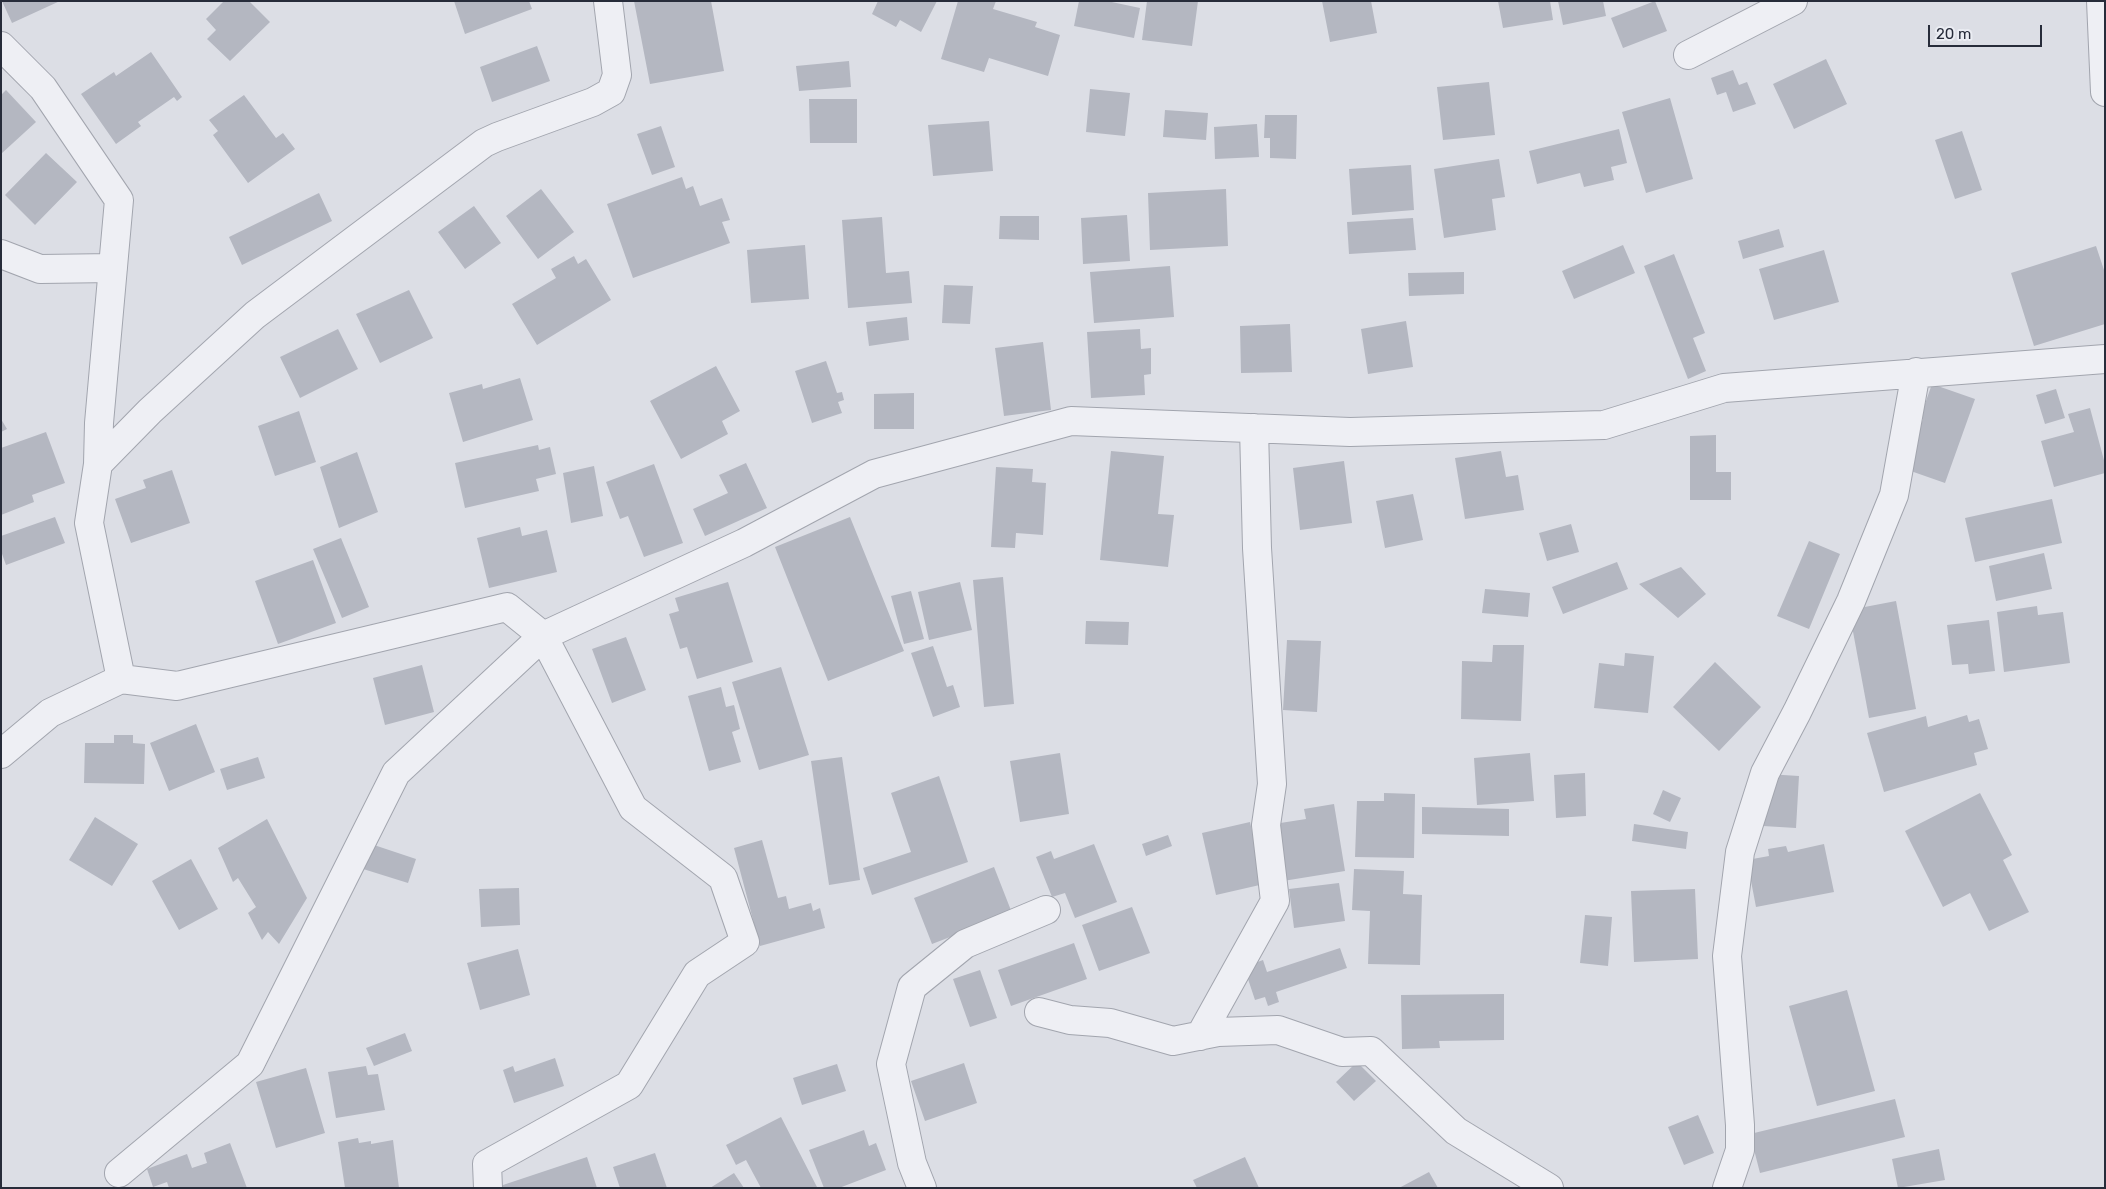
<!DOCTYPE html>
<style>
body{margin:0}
#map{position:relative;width:2106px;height:1189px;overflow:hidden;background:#dcdee5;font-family:Rubik,sans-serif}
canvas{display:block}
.frame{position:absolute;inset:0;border:2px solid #272c3a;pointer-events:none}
.scale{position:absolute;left:1928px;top:25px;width:114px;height:22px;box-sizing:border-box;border:2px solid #272c3a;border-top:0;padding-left:6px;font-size:15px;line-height:18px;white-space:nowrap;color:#272c3a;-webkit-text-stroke:4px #ebedf3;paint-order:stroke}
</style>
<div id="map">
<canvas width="2106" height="1189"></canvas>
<div class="frame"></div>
<div class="scale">20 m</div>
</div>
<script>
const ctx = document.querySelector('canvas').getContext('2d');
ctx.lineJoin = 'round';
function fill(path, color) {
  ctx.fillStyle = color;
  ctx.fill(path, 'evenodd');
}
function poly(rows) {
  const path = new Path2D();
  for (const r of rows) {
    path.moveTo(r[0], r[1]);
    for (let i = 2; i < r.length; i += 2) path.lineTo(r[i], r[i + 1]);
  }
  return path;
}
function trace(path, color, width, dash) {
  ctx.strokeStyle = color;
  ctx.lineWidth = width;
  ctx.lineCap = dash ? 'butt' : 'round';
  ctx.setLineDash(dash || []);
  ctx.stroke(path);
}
fill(poly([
 [2,1,60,1,12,23],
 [224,1,249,1,270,22,230,61,207,39,216,30,206,19],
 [454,1,529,1,532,9,465,34],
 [634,1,711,1,724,71,650,84],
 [878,1,937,1,921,32,900,20,896,27,872,14],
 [958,1,996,1,993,9,1037,22,1035,27,1060,35,1048,76,989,58,984,72,941,59],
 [1079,1,1107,1,1140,8,1134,38,1074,26],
 [1147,1,1198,1,1192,46,1142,40],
 [1322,1,1371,1,1377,33,1330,42],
 [1498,1,1550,1,1553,20,1503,28],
 [1558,1,1603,1,1606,16,1563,25],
 [1655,1,1667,31,1623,48,1611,18],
 [537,46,550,81,492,102,480,67],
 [151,52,182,97,177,101,174,97,138,122,141,126,116,144,81,94,114,72,116,76],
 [1826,59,1847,104,1794,129,1773,84],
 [849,61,851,87,799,91,796,66],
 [1733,70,1739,85,1747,82,1756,104,1733,112,1726,92,1717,95,1711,78],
 [1489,82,1495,135,1443,140,1437,87],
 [1090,89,1130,93,1125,136,1086,132],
 [6,90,36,122,1,154,1,95],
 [244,95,276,138,283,133,295,149,248,183,213,135,218,131,209,120],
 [1670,98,1693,179,1646,193,1622,112],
 [809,99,857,99,857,143,810,143],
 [1165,110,1208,113,1206,140,1163,137],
 [1265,115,1297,115,1296,159,1270,158,1270,138,1264,138],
 [989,121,993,171,933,176,928,125],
 [1257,124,1259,157,1215,159,1214,127],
 [661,126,675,167,652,175,637,134],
 [1619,129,1627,163,1611,167,1614,180,1584,187,1580,173,1537,184,1529,151],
 [1962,131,1982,190,1955,199,1935,140],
 [46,153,77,182,35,225,5,195],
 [1499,159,1505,197,1492,199,1496,230,1444,238,1434,169],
 [1411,165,1414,210,1352,215,1349,169],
 [682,177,686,189,693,186,700,206,722,198,730,220,722,222,730,243,633,278,607,204],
 [541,189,574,232,538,259,506,216],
 [1226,189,1228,246,1150,250,1148,193],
 [319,193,332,221,242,265,229,237],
 [474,206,501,243,465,269,438,232],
 [1127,215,1130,261,1083,264,1081,218],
 [1000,216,1039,216,1039,240,999,239],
 [882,217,886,273,909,271,912,303,848,308,842,220],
 [1413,218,1416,250,1349,254,1347,222],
 [1779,229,1784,247,1743,259,1738,241],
 [805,245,809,299,751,303,747,250],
 [1623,245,1635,273,1574,299,1562,271],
 [2096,246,2105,273,2105,324,2034,346,2011,273],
 [1824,250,1839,302,1774,320,1759,269],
 [1674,254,1705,333,1693,338,1706,371,1688,379,1644,266],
 [574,256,578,264,586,259,611,300,537,345,512,304,556,278,551,269],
 [1170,266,1174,317,1094,323,1090,272],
 [1464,272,1464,294,1409,296,1408,273],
 [944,285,973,286,970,324,942,323],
 [409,290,433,338,380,363,356,314],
 [907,317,909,340,869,346,866,322],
 [1406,321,1413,367,1368,374,1361,329],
 [1290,324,1292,372,1241,373,1240,326],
 [338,329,358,369,300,398,280,357],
 [1140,329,1141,349,1151,348,1151,374,1144,375,1145,395,1091,398,1087,332],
 [1043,342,1051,410,1004,416,995,348],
 [826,361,837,393,842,392,844,400,838,402,842,413,812,423,795,371],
 [716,366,740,411,722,421,728,434,681,459,650,401],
 [520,378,533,420,463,442,449,393,482,384,483,389],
 [1932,384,1975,399,1945,483,1905,469,1923,419,1920,418],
 [2056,389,2065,418,2045,424,2036,395],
 [914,393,914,429,874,429,874,394],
 [2090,408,2105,464,2105,473,2054,487,2041,441,2074,432,2068,414],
 [299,411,316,462,275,476,258,426],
 [1,419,7,429,1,432],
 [46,432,65,483,32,495,34,502,1,515,1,448],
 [1716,435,1716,472,1731,472,1731,500,1690,500,1690,436],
 [538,445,539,450,550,447,556,474,536,479,539,491,465,508,455,463],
 [1111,451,1164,456,1158,514,1174,515,1168,567,1100,560],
 [1501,451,1506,477,1518,475,1524,510,1465,519,1455,458],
 [357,452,378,512,339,528,320,467],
 [1344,461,1352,523,1300,530,1293,468],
 [746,463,767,508,705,536,693,509,728,493,719,475],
 [654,464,683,543,644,557,628,516,620,519,606,482],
 [594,466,603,516,571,523,563,473],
 [996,467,1033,469,1032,482,1046,483,1043,535,1016,533,1015,548,991,547],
 [172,470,190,523,131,543,115,499,146,488,143,480],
 [1413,494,1423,540,1385,548,1376,501],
 [2052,499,2062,543,1975,562,1965,518],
 [55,517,65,543,6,565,1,551,1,536],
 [850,517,904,651,828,681,775,547],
 [1571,524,1579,552,1547,561,1539,533],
 [520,527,522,536,547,530,557,572,489,588,477,538],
 [341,538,369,607,342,618,313,549],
 [1809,541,1840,554,1809,629,1777,616],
 [2044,553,2052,589,1996,601,1989,566],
 [313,560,336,623,278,644,255,581],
 [1617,562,1628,589,1563,614,1552,587],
 [1681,567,1706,594,1678,618,1639,584],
 [1003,577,1014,704,984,707,973,580],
 [728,582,753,662,697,679,687,647,680,649,669,614,679,611,675,598],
 [960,582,972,630,929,640,918,592],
 [1485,589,1530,593,1528,617,1482,613],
 [911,591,924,639,904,644,891,596],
 [1896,601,1916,709,1869,718,1849,610],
 [2037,606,2038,615,2063,612,2070,663,2004,672,1997,612],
 [1989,620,1995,671,1969,674,1968,664,1952,665,1947,625],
 [1086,621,1129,622,1128,645,1085,644],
 [626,637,646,690,612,703,592,649],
 [1287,640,1321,641,1317,712,1283,710],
 [1493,645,1524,645,1521,721,1461,719,1462,661,1492,662],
 [933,646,947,687,953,685,960,707,933,717,911,653],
 [1625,653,1654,656,1648,713,1594,708,1599,663,1624,666],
 [1715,662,1761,707,1719,751,1673,707],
 [422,665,434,712,385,725,373,678],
 [781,667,809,755,759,770,732,682],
 [721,687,726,707,734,705,740,729,732,732,741,762,709,771,688,696],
 [1967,715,1969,722,1979,719,1988,749,1974,753,1977,765,1884,792,1867,733,1926,716,1928,727],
 [196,724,215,772,169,791,150,743],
 [114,735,133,735,133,743,145,744,144,784,84,783,85,743,114,743],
 [1060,753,1069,814,1020,822,1010,761],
 [1530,753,1534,801,1477,805,1474,758],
 [258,757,265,778,227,790,220,769],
 [842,757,860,880,829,885,811,761],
 [1585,773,1586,816,1556,818,1554,775],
 [1767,774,1799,776,1796,828,1763,826],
 [939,776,968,862,872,895,863,868,911,852,891,793],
 [1663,790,1681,798,1670,822,1653,814],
 [1384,793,1415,794,1414,858,1355,857,1357,801,1384,801],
 [1980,793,2012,855,2003,860,2029,912,1989,931,1970,893,1943,907,1905,831],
 [1334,804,1345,871,1283,881,1274,824,1306,819,1304,809],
 [1422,807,1509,809,1509,836,1422,834],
 [95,817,138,844,112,886,69,860],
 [267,819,307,898,279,944,268,932,262,940,248,913,256,907,238,878,233,882,218,848],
 [1250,822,1264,884,1216,895,1202,833],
 [1634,824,1688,832,1686,849,1632,841],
 [1168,835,1172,846,1146,856,1142,844],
 [762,840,778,898,786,896,789,909,811,903,813,911,820,908,825,928,760,946,734,848],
 [368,843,416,859,408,883,360,868],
 [1094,844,1117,902,1075,918,1065,893,1052,897,1036,857,1051,851,1054,859],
 [1824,844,1834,892,1756,907,1747,860,1769,856,1768,849,1786,846,1788,852],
 [191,859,218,909,179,930,152,881],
 [994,867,1012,913,932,944,914,898],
 [1354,869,1404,871,1403,894,1422,895,1420,965,1368,964,1370,911,1352,910],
 [1339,883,1345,921,1294,928,1289,889],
 [519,888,520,925,481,927,479,889],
 [1695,889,1698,959,1634,962,1631,891],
 [1132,907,1150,953,1099,971,1082,925],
 [1585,915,1612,917,1608,966,1580,963],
 [1074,943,1087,979,1011,1006,998,970],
 [1340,948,1347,968,1276,992,1279,1002,1268,1006,1265,997,1255,1000,1244,967,1263,960,1267,972],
 [518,949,530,995,480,1010,467,963],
 [980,970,997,1018,970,1027,953,979],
 [1847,990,1875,1091,1817,1106,1789,1006],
 [1504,994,1504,1040,1439,1041,1440,1048,1402,1049,1401,995],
 [405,1033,412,1051,374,1066,366,1048],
 [555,1058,564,1086,514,1103,503,1070,513,1066,515,1072],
 [1357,1062,1376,1081,1354,1101,1336,1082],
 [964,1063,977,1103,925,1121,911,1081],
 [837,1064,846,1091,802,1105,793,1078],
 [366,1066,368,1075,378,1074,385,1110,336,1118,328,1072],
 [306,1068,325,1133,276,1148,256,1082],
 [1895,1099,1905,1137,1760,1173,1750,1134],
 [1698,1115,1714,1153,1684,1165,1668,1127],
 [781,1117,817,1187,815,1188,761,1188,746,1160,736,1165,726,1145],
 [864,1130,869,1146,876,1143,886,1170,839,1188,824,1188,809,1150],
 [358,1138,359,1143,371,1141,371,1144,393,1140,399,1188,345,1188,338,1142],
 [230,1143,247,1188,169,1188,167,1182,153,1187,147,1169,187,1154,192,1168,207,1163,204,1153],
 [1939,1149,1945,1180,1898,1188,1892,1159],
 [655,1153,667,1188,620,1188,613,1167],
 [587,1157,597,1188,497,1188,497,1187],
 [1245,1157,1259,1188,1197,1188,1193,1180],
 [1429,1172,1438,1188,1399,1188],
 [734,1173,744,1188,710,1188]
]), '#b4b7c1');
const street = poly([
 [2101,1,2105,92],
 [1,46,43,88,119,200,99,423,98,464,89,523,121,679,50,713,1,754],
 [1688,55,1793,1],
 [1,254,40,269,113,268],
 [98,464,150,411,255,315,484,143,497,137,593,102,611,92,617,75,608,1],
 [121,679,177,686,507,607,543,636,633,808,723,878,745,942,697,974,629,1085,487,1164,488,1188],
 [1039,1012,1070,1020,1110,1023,1173,1041,1218,1032,1278,1030,1342,1052,1371,1051,1456,1131,1549,1188],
 [1200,1036,1275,901,1266,825,1272,784,1257,548,1254,428],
 [119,1173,250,1064,396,773,543,636,744,543,874,474,1071,421,1350,432,1604,425,1724,388,2105,359],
 [922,1188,912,1163,891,1064,912,987,965,944,1046,910],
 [1727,1188,1740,1150,1740,1125,1727,956,1740,852,1765,773,1797,712,1851,601,1894,495,1916,372]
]);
trace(street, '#a2a5ae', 30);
trace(street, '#eeeff4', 28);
</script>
